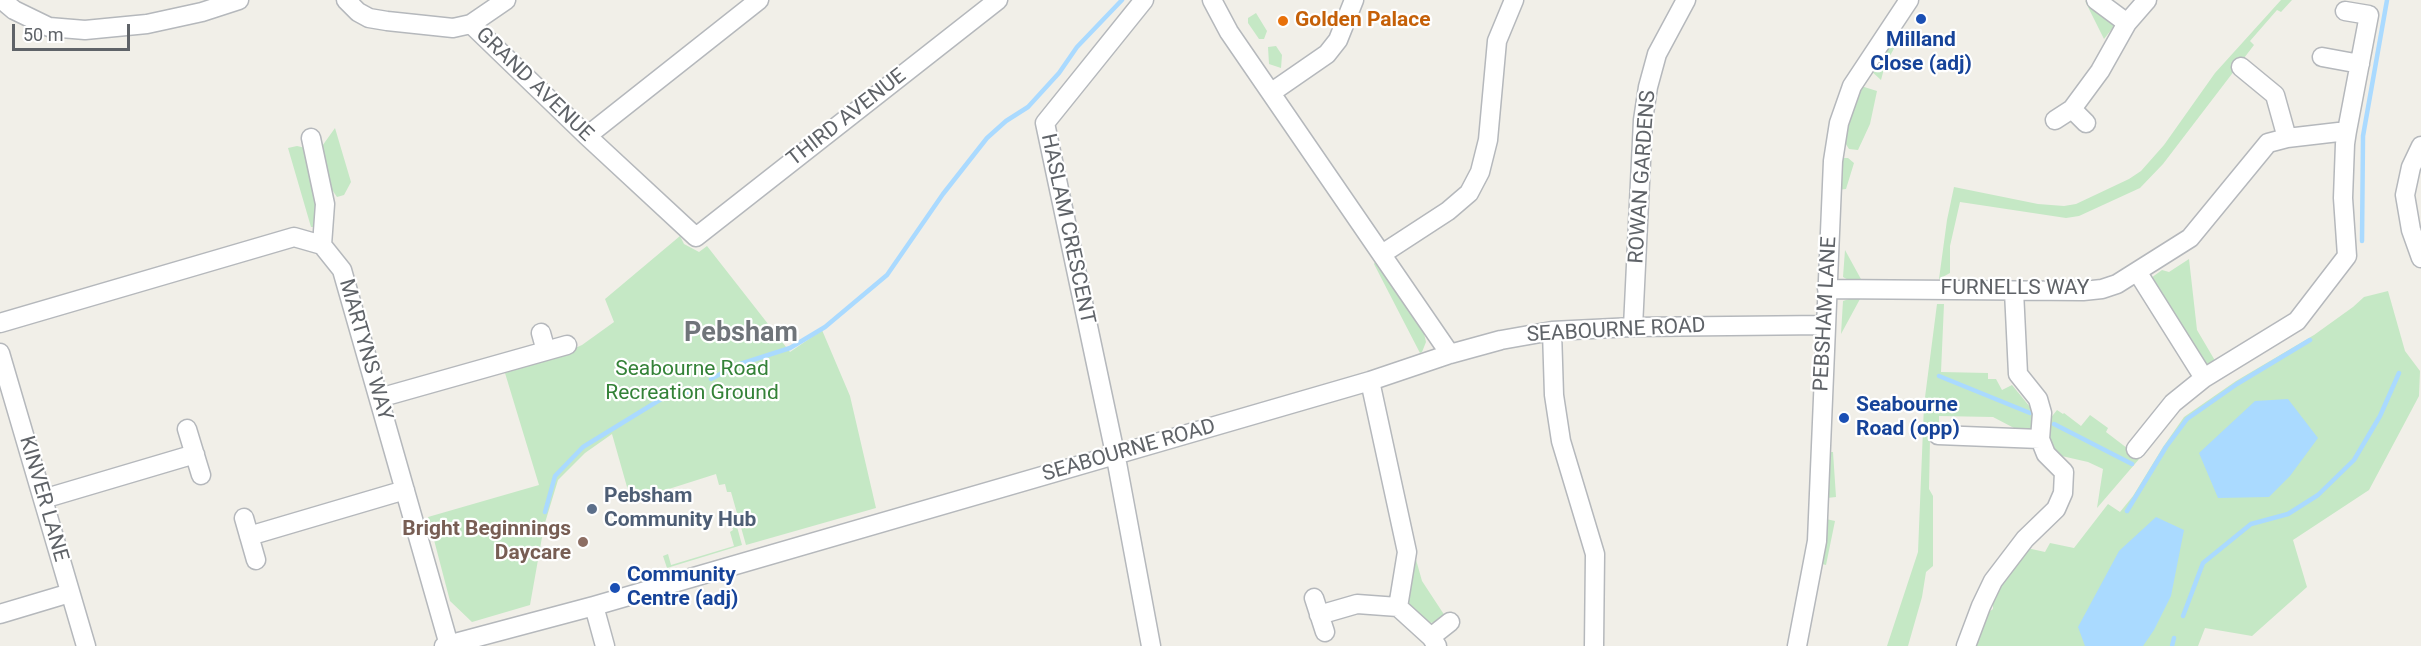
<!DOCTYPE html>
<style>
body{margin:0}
#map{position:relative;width:2421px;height:646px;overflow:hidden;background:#f1efe8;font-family:Roboto,sans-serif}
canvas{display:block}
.scale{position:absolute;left:12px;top:24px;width:118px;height:27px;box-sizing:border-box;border:3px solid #5f6368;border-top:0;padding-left:8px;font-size:18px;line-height:21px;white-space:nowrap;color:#5f6368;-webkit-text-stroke:4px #fff;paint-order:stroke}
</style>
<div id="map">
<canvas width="2421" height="646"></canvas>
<div class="scale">50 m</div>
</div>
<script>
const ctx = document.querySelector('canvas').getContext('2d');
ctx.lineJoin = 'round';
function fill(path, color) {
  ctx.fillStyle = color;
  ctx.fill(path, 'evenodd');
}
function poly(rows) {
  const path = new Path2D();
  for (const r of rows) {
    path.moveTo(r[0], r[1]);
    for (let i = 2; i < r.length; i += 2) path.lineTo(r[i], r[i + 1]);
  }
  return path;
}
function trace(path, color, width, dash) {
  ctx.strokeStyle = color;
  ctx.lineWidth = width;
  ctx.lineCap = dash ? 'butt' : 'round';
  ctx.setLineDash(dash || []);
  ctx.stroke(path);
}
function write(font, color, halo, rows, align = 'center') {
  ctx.font = font + ' Roboto,sans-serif';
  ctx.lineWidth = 4.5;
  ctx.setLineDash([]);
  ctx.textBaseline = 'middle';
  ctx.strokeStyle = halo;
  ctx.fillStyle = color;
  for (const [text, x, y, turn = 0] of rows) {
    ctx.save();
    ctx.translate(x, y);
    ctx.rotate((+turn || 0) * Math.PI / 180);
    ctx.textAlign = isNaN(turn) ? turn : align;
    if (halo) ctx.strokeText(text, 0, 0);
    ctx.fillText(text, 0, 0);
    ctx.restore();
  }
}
fill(poly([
 [2281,0,2292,0,2281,12,2277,10,2250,41,2254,45,2163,164,2140,188,2079,216,2066,218,1960,202,1950,246,1950,273,1939,279,1947,220,1954,187,2038,204,2064,206,2076,204,2129,179,2141,171,2164,145,2215,73],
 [2085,1,2110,18,2115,25,2104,39],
 [1256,13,1267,31,1264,39,1259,39,1248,23,1248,18],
 [1897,29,1903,32,1885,65,1881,80,1870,70],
 [1276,46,1282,55,1281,68,1269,64,1268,47],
 [1861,86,1877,91,1870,124,1858,150,1849,149,1842,138],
 [335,128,351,182,344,195,337,197,326,181,320,149],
 [297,146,310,149,319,204,317,227,311,227,288,148],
 [1840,158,1848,158,1854,163,1846,189,1837,190],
 [680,236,684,244,699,252,707,246,790,352,822,330,850,396,876,508,746,545,731,492,727,492,725,484,719,485,716,474,631,501,612,434,585,453,558,480,544,526,530,605,472,622,450,601,428,517,539,485,505,373,550,359,582,345,614,322,605,299],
 [1845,250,1862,281,1850,281,1843,277],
 [2189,259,2197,330,2217,364,2209,366,2200,363,2151,278,2162,270,2169,272],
 [1376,260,1423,329,1426,342,1422,352,1420,353,1374,264],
 [2388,291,2405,351,2420,371,2419,396,2369,490,2293,540,2307,587,2252,636,2205,628,2198,646,1972,646,1983,616,1993,609,1993,595,2027,548,2045,552,2050,543,2074,548,2108,504,2120,512,2133,496,2163,447,2184,417,2236,381,2314,335,2353,307,2364,297],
 [1849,299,1860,299,1841,334,1843,301],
 [1937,304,1944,304,1941,372,1988,373,1988,379,1996,379,2002,390,2012,385,2035,413,2034,430,2014,428,1993,417,1939,416,1939,427,1930,438,1929,489,1933,496,1933,566,1926,572,1922,597,1908,646,1887,646,1918,552,1924,405],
 [2057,410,2063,414,2064,413,2081,426,2090,415,2108,428,2106,432,2140,458,2097,508,2103,469,2088,462,2053,454,2047,438,2049,420],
 [1828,452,1833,452,1836,497,1827,498],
 [1826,519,1835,521,1826,565,1822,564],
 [731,522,736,523,742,545,667,568,663,556,668,554,671,565,734,546,730,532,733,530],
 [1415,556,1422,581,1445,616,1438,622,1429,623,1413,613,1406,601]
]), '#c5e8c5');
fill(poly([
 [2288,399,2318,438,2290,476,2269,497,2218,498,2199,453,2255,401],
 [2156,517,2184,530,2171,596,2154,630,2143,646,2085,646,2078,627,2119,551]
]), '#aadaff');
trace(poly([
 [2362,241,2363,136,2387,0],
 [1939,376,2030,413],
 [711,379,737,365,790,348,825,327,887,275,943,194,987,138,1006,121,1028,107,1059,73,1077,47,1122,0],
 [2054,424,2132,464],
 [2127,511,2166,447,2187,419,2237,384,2310,340],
 [545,512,555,476,583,447,671,393,689,392],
 [2183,616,2203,563,2251,524,2288,514,2318,495,2354,460,2380,416,2399,373],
 [2172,646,2174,638]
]), '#aadaff', 4.5);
const street = poly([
 [2,0,14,10,49,27,85,30,147,24,202,12,239,0],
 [346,0,358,12,369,18,387,21,453,28,471,24,587,136,696,237,998,0],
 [1144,0,1045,123,1117,463,1151,646],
 [1212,0,1229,32,1450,354],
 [2096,0,2127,23],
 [471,24,506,0],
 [2322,57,2360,64],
 [2241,67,2275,95,2287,138],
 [1272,92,1327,54,1338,40,1354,0],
 [2072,109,2086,123],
 [2055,120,2072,109,2100,71,2127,23,2147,0],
 [587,136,759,0],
 [311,138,325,204,322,245],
 [2421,146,2411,167,2405,195,2411,230,2421,258],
 [1382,254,1448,211,1469,193,1480,172,1488,140,1497,41,1514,0],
 [2138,273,2204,378],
 [1827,289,2083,291,2102,289,2117,284,2190,238,2268,143,2287,138,2347,131,2369,15,2345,11],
 [0,323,294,237,322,245,342,270,449,645],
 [1633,327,1643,120,1648,87,1657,54,1686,0],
 [1552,331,1554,395,1561,441,1595,554,1594,646],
 [541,333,546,351],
 [0,353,86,646],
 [1370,381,1407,552,1398,607],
 [379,398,567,345],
 [187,429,201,475],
 [1938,435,2040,439],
 [2136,449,2173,403,2204,378,2297,321,2347,256,2343,198,2345,144,2347,131],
 [43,499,195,454],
 [244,518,256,560],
 [249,536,405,490],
 [1314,598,1325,632],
 [594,606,605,646],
 [0,614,70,593],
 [1319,615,1357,604,1398,607,1431,637,1437,646],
 [1431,637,1450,622],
 [444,646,594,606,1370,381,1450,354,1501,340,1552,331,1633,327,1825,325],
 [1797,646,1817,541,1833,161,1839,123,1852,86,1909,0],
 [1966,646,1981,606,1993,581,2025,539,2056,509,2063,493,2064,472,2046,454,2040,439,2042,413,2038,399,2018,374,2014,291]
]);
trace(street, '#b5b8bc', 21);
trace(street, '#fff', 18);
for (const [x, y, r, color] of [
 [1921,19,6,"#1a4fb4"],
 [1283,21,6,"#e8710a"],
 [1844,418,6,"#1a4fb4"],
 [592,509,6,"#5c6f8a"],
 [583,542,6,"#8d6e63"],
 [615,588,6,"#1a4fb4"]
]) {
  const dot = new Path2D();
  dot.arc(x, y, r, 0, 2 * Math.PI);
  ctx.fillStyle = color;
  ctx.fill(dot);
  trace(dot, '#fff', 2);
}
write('bold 21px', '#c56008', '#fff', [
 ["Golden Palace",1295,21]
], 'left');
write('bold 21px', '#164399', '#fff', [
 ["Milland",1921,41,"center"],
 ["Close (adj)",1921,65,"center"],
 ["Seabourne",1856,406],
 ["Road (opp)",1856,430],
 ["Community",627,576],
 ["Centre (adj)",627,600]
], 'left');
write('21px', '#5f6368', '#fff', [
 ["GRAND AVENUE",534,85,44],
 ["THIRD AVENUE",847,118,-38],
 ["ROWAN GARDENS",1643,177,-86],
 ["HASLAM CRESCENT",1067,229,78],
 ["FURNELLS WAY",2015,289],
 ["PEBSHAM LANE",1826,314,-87],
 ["SEABOURNE ROAD",1616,331,-3],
 ["MARTYNS WAY",365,350,74],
 ["SEABOURNE ROAD",1129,451,-16],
 ["KINVER LANE",43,499,74]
]);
write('21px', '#348238', '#fff', [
 ["Seabourne Road",692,370],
 ["Recreation Ground",692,394]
]);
write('bold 21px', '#4e5e75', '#fff', [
 ["Pebsham",604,497],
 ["Community Hub",604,521]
], 'left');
write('bold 21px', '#785e54', '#fff', [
 ["Bright Beginnings",571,530],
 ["Daycare",571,554]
], 'right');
write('bold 27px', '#70757a', '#fff', [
 ["Pebsham",741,334]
]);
</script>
